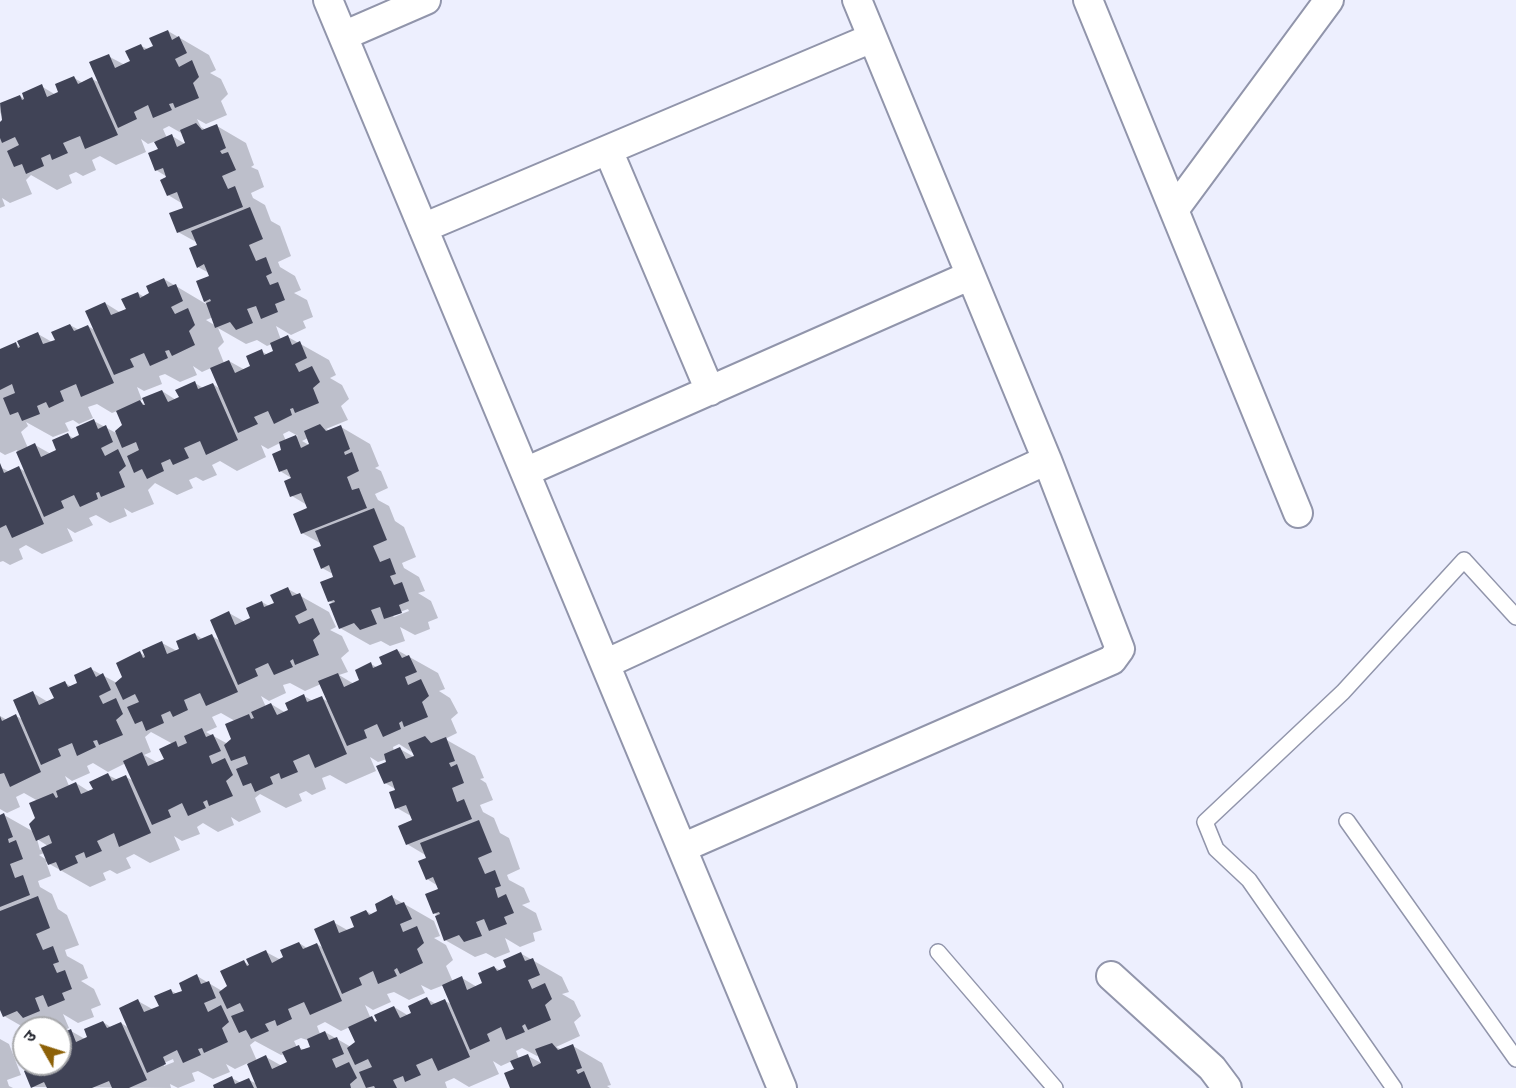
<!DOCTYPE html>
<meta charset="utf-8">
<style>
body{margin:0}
#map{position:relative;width:1516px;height:1088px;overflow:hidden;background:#edeffe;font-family:Lato,"Noto Sans Devanagari",sans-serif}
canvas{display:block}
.north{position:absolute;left:12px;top:1016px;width:60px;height:60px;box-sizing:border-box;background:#fff;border:2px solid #a8a9ac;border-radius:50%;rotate:309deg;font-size:16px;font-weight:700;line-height:24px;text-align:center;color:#252730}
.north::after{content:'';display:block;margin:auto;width:21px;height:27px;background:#8d6107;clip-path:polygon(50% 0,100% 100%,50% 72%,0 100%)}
</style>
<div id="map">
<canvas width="1516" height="1088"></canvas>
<div class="north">उ</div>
</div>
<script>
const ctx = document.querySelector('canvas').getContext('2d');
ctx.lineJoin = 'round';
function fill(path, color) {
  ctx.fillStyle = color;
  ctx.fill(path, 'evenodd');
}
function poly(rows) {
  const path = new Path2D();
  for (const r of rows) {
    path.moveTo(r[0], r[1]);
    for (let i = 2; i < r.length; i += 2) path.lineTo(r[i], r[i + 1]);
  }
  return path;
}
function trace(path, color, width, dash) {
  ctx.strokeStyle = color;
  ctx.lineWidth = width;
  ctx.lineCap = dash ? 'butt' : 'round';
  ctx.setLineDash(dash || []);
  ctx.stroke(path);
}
fill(poly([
 [168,31,209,55,216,70,210,73,221,79,228,94,221,101,227,115,206,124,197,119,201,127,206,130,217,126,246,143,254,165,251,167,258,170,264,187,251,193,253,198,265,205,271,221,280,226,291,256,278,262,280,267,295,276,301,290,294,293,307,300,313,317,303,321,306,328,291,335,276,326,281,340,288,337,329,360,336,375,330,378,342,385,349,399,341,406,348,420,326,429,330,431,341,427,370,444,379,466,375,468,381,471,388,488,375,494,378,500,389,506,395,521,404,527,416,557,402,563,404,568,419,577,425,591,418,593,431,601,438,618,428,622,430,629,415,635,400,627,405,641,390,646,381,641,370,645,340,628,334,604,329,601,335,578,333,574,322,568,322,544,302,533,309,509,307,505,292,496,293,479,280,471,283,451,280,443,268,449,261,445,266,457,237,471,220,461,212,465,217,475,203,481,196,477,189,480,193,488,177,495,155,483,148,490,154,504,132,513,124,508,127,516,110,523,96,515,89,518,93,525,75,533,67,528,73,541,42,554,26,545,19,549,23,559,10,565,3,561,0,562,0,467,10,472,19,468,26,472,17,450,5,455,0,452,0,351,16,344,22,348,38,334,52,342,57,340,70,325,79,330,88,326,96,331,105,303,121,313,128,310,138,293,144,297,151,294,164,279,206,304,198,282,210,277,209,273,198,267,198,243,178,232,185,209,183,204,168,195,169,178,156,170,160,150,156,141,148,144,141,139,146,152,116,165,100,156,92,160,96,170,83,176,76,172,69,175,72,183,57,190,31,175,26,180,32,194,10,203,2,198,5,206,0,208,0,124,4,121,0,112,0,105,20,96,26,100,41,86,56,95,74,78,83,83,92,79,100,83,108,56,125,65,132,62,141,46,148,49,155,46],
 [169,126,183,134,187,145,172,136,167,138,163,129],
 [213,317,216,326,206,320],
 [218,328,246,344,257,340,267,346,272,344,275,352,268,355,261,351,252,367,245,370,229,361,224,363,218,348,224,342],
 [193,366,202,372,211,368,220,389,213,384,203,388,195,383,176,400,162,391,142,400,137,387,144,391,162,384,159,376,165,374,180,382,197,375],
 [144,399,147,406,139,401],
 [97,404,112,413,117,411,124,426,116,433,94,421,81,435,75,439,68,435,58,451,51,454,35,445,28,448,21,432,28,426,26,422,53,437,69,431,65,423,73,420,79,424,93,418,88,407],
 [289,431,298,436,286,441,283,434],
 [308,438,311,446,302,441],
 [408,609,409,611,394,617,392,615],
 [288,589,329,612,336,627,330,630,342,636,349,651,341,658,348,672,339,675,354,684,361,680,371,664,378,668,397,650,438,673,445,689,439,691,450,698,458,713,451,719,457,733,445,739,475,756,484,778,480,779,486,783,493,800,480,805,483,812,494,818,500,833,509,838,520,869,507,875,509,880,524,888,530,902,522,905,536,913,542,930,533,933,535,941,520,947,505,938,510,952,495,958,486,953,475,957,445,940,439,916,434,913,440,889,438,886,427,879,428,858,427,856,407,844,414,821,411,816,397,808,399,791,385,783,388,763,387,759,378,762,370,757,376,771,346,784,330,775,322,778,326,789,312,795,306,791,299,794,302,801,286,808,260,794,255,798,261,812,239,822,231,817,234,825,218,832,203,823,197,827,200,834,182,841,174,836,180,850,150,863,134,854,126,858,131,868,117,874,110,870,103,873,106,880,90,887,46,862,51,876,38,881,40,887,52,894,58,909,67,915,79,945,65,950,67,956,83,965,88,978,81,981,94,989,101,1005,91,1009,94,1017,78,1023,63,1014,69,1028,60,1032,60,1028,25,1028,4,1016,0,1006,0,816,4,815,34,832,37,818,38,801,24,793,16,797,20,807,7,813,0,809,0,716,7,720,16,716,24,720,33,693,48,702,56,699,65,683,72,687,79,684,91,669,117,683,124,678,140,653,147,657,162,643,177,651,195,634,204,640,212,636,220,641,229,613,245,622,252,619,262,602,269,606,276,604],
 [290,683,305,691,321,684,329,702,321,698,313,701,304,696,286,713,271,704,266,707,261,696,269,701,286,693,283,685],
 [221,713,235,721,233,739,228,744,206,732,217,727,212,717],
 [151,732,173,744,166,759,158,763,144,755,151,752,145,737],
 [399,744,413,753,416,758,400,749,394,751,393,747],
 [93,763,108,772,126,763,134,781,126,777,118,780,108,775,90,792,76,783,69,786,65,776,72,781,90,773,87,766],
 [37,839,48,846,40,850],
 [44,853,47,860,39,855],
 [392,897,434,921,440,936,434,938,446,945,453,960,446,966,453,982,462,978,477,987,484,984,494,967,501,971,508,968,520,953,562,977,569,992,562,994,574,1001,581,1016,574,1022,580,1036,556,1047,562,1050,573,1046,602,1063,611,1085,607,1086,610,1088,511,1088,516,1070,512,1061,501,1066,493,1061,499,1074,469,1087,454,1078,445,1082,447,1088,215,1088,232,1078,241,1083,249,1080,257,1084,248,1063,235,1069,226,1064,230,1072,213,1079,198,1071,192,1073,195,1081,178,1088,170,1084,171,1088,32,1087,32,1064,60,1064,60,1036,71,1031,85,1039,103,1022,112,1028,121,1023,129,1028,138,1001,154,1010,161,1007,170,990,177,994,184,992,197,976,222,991,228,986,244,962,251,966,266,952,281,960,299,943,307,948,317,944,325,949,333,922,349,931,356,928,366,911,373,915],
 [421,985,431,990,444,985,453,1005,445,1001,436,1004,427,999,409,1016,394,1007,379,1022,371,1019,365,1005,373,1010,391,1002,387,994,394,992,409,1000,425,993],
 [325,1022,341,1031,350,1027,356,1042,351,1047,325,1032,320,1034,317,1026],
 [301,1038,310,1041,312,1048,305,1050,297,1047,294,1041],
 [255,1041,281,1055,285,1054,289,1063,282,1066,266,1057,257,1061,250,1045],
 [522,1048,537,1056,539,1055,543,1064,528,1056,519,1059,516,1051],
 [173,1059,174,1062,164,1066,164,1063],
 [0,1039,9,1044,21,1075,7,1080,9,1086,13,1088,0,1088]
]), '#0003');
fill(poly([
 [168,30,172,40,179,36,187,53,175,59,179,67,192,60,199,77,193,83,199,98,175,108,173,103,169,104,172,110,153,118,148,105,134,112,137,119,118,128,89,62,109,54,115,68,130,61,125,51,141,44,144,50,153,46,149,38],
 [74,76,78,84,92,77,118,135,85,149,80,136,63,143,68,153,52,160,50,154,41,158,44,166,26,174,22,164,14,167,7,151,19,145,15,137,2,143,0,138,0,122,2,120,0,103,20,95,22,100,24,99,22,93,42,84,47,97,58,92,55,84],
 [196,123,202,130,217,124,226,148,220,151,222,154,228,152,236,170,222,176,228,189,235,186,243,207,177,233,169,213,183,208,177,192,167,196,160,180,166,177,163,168,155,171,148,153,158,149,154,142,172,134,177,147,185,143,180,130],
 [250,207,263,239,249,245,256,261,266,257,272,273,266,276,270,285,278,282,285,300,275,304,278,312,261,319,256,306,247,309,253,323,236,330,230,322,215,328,206,303,211,301,210,299,204,302,196,281,209,276,204,264,197,268,189,248,197,245,191,231],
 [164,278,168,287,176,284,183,301,171,307,175,314,188,308,195,325,189,331,195,345,172,356,169,350,165,351,168,358,150,366,144,353,130,359,134,367,114,375,85,311,105,302,111,315,126,309,121,299,138,292,140,298,149,293,146,286],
 [70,324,74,331,88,325,114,383,81,397,76,384,60,391,64,401,49,408,46,402,37,406,40,414,22,421,18,412,10,415,3,398,15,393,12,384,0,390,0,349,16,342,18,348,20,347,17,341,38,332,43,344,55,340,51,332],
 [288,335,292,345,300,341,307,358,295,364,299,372,312,366,320,382,313,388,319,403,295,413,293,408,290,409,292,415,274,424,268,411,254,417,258,424,238,433,210,368,229,360,235,373,250,366,246,356,262,349,264,355,273,351,270,343],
 [195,381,198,389,213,383,238,440,206,455,200,441,184,448,189,458,173,465,170,459,161,463,164,471,147,479,142,469,134,473,127,456,139,450,136,442,122,448,115,431,122,425,116,411,140,400,143,405,145,405,142,398,162,390,168,402,179,397,175,390],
 [94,419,98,429,106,425,113,442,101,448,105,456,118,449,126,466,119,472,125,487,101,497,99,492,96,493,98,499,80,507,74,495,61,501,64,508,44,517,16,452,35,443,41,457,56,450,52,440,68,433,71,439,79,435,76,427],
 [320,424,326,431,341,425,350,449,344,452,345,455,352,452,359,471,347,477,352,490,359,488,367,508,301,534,293,514,307,508,301,493,290,497,284,481,291,478,287,469,279,472,272,454,281,450,279,442,296,435,301,448,309,444,304,431],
 [0,463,4,473,19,466,44,524,12,538,6,525,0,528],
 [374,508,387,540,373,546,380,562,390,558,396,574,390,576,394,585,402,582,409,601,399,605,402,613,384,619,380,607,371,610,377,624,360,630,354,623,339,629,329,604,335,602,334,600,328,602,320,582,333,577,329,565,321,569,313,549,321,546,315,531],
 [288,587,292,596,300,593,307,610,295,616,299,624,313,618,320,634,313,640,319,655,295,665,293,659,290,661,293,667,274,675,268,663,255,669,258,676,238,685,210,620,229,611,235,625,250,618,246,608,262,601,264,607,274,603,270,595],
 [195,633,198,640,212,634,238,692,206,706,200,693,184,700,188,710,173,717,170,711,161,715,164,723,146,731,142,721,135,724,127,707,139,702,135,694,123,700,115,683,122,677,116,663,140,651,143,658,145,657,142,650,162,641,167,654,179,649,176,641],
 [397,649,402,658,409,655,417,672,405,677,408,685,421,679,429,696,422,702,428,717,404,727,402,721,399,723,401,729,383,737,377,724,364,730,367,738,347,746,318,681,338,673,344,687,359,680,355,670,371,662,373,668,382,664,379,657],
 [91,667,96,677,103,673,111,690,99,696,103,704,116,698,123,714,116,720,123,735,99,745,97,740,93,741,96,747,77,756,72,743,58,749,61,756,41,765,13,700,33,691,39,705,54,698,49,688,65,681,68,687,77,683,74,675],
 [304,694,307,702,322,696,347,754,315,768,309,754,293,761,298,772,281,779,279,773,270,777,273,784,255,792,251,783,243,786,236,769,248,764,245,756,231,761,224,745,231,739,225,724,249,714,251,719,254,718,251,712,271,703,277,715,288,710,285,703],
 [16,714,41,772,10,787,4,773,0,774,0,716,2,721],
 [202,728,206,737,213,734,221,751,209,756,212,764,225,758,233,775,226,781,233,796,209,806,207,800,203,802,206,808,188,816,182,803,168,810,171,817,152,825,123,761,142,752,148,766,164,759,159,749,176,741,178,747,187,743,184,736],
 [425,736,431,743,446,737,455,761,449,763,451,767,457,764,464,783,452,788,457,802,464,799,472,819,406,845,398,826,412,820,406,805,395,809,389,792,395,790,392,781,384,784,376,766,386,762,384,754,400,747,406,759,414,756,408,743],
 [108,773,112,781,126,775,151,833,119,847,114,833,97,841,102,851,86,858,84,852,75,856,78,863,60,871,56,862,48,865,41,848,52,843,49,835,36,841,29,824,35,818,29,803,53,793,56,798,58,797,56,791,76,782,81,794,93,789,89,782],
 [4,813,13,837,8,839,9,843,16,840,23,859,10,864,15,878,23,875,30,895,0,907,0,815],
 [479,820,492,852,478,858,485,874,495,870,501,886,495,888,498,898,506,894,514,913,504,917,507,924,489,931,484,919,476,922,482,936,464,942,459,935,444,941,435,916,440,914,439,912,433,914,425,894,438,889,433,877,426,880,418,861,426,858,420,843],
 [392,895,396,905,404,902,412,919,400,924,403,932,417,926,424,943,417,949,423,963,400,974,397,968,394,970,397,976,378,984,373,971,359,978,362,985,342,994,314,929,334,920,339,933,354,927,350,917,366,910,369,915,377,911,375,904],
 [38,896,50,928,36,934,43,950,53,946,59,962,53,964,57,973,65,970,72,989,62,993,65,1000,48,1007,43,995,35,998,40,1011,23,1018,17,1011,3,1017,0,1010,0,911],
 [299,942,303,949,317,943,342,1001,310,1015,304,1002,288,1009,292,1019,277,1026,275,1020,265,1024,269,1031,251,1039,246,1030,239,1033,231,1016,244,1011,240,1003,227,1009,219,992,227,986,220,971,244,960,247,966,249,965,246,959,266,950,272,963,283,957,280,950],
 [521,952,525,961,533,958,540,975,528,980,532,989,545,983,552,999,545,1005,551,1020,528,1030,525,1024,522,1026,525,1032,506,1040,501,1027,487,1034,490,1041,470,1050,442,985,462,976,467,990,482,983,478,973,494,966,497,971,506,967,503,960],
 [197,974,201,984,209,981,216,998,204,1003,208,1012,221,1005,229,1022,222,1028,228,1042,204,1053,202,1048,198,1049,201,1055,183,1063,177,1050,163,1057,166,1064,147,1073,119,1008,138,999,144,1012,159,1006,154,996,171,989,173,994,182,991,179,983],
 [427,997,431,1005,445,999,470,1057,438,1071,432,1058,416,1065,421,1075,405,1082,403,1076,393,1080,397,1088,375,1088,374,1086,366,1088,359,1072,372,1067,368,1059,355,1065,347,1048,355,1042,348,1027,372,1016,375,1022,377,1021,374,1015,394,1006,400,1018,411,1013,408,1006],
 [103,1021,107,1028,121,1022,147,1080,129,1088,112,1088,109,1081,92,1088,47,1088,44,1082,31,1088,24,1071,32,1064,60,1064,60,1034,71,1029,76,1042,87,1037,84,1029],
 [325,1031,329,1040,337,1037,344,1054,332,1059,336,1068,349,1062,357,1078,350,1084,351,1088,257,1088,247,1064,266,1055,272,1069,287,1062,282,1052,299,1045,301,1050,310,1047,307,1039],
 [552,1043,558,1050,573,1044,582,1068,576,1070,578,1074,584,1071,591,1088,510,1088,504,1073,514,1069,510,1061,528,1054,533,1067,541,1063,535,1049],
 [232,1076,235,1084,249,1078,254,1088,214,1088,213,1085]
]), '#404356');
const service = poly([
 [1347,821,1516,1059],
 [938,952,1055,1088],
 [1394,1088,1249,880,1216,849,1205,822,1343,692,1464,560,1516,617]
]);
const minor = poly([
 [328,0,782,1088],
 [1088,0,1298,513],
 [343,36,426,0],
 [608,150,710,391],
 [1174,210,1329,0],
 [423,228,872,38],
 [525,472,969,276],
 [605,664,1047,460],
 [682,848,1112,660,1120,649,1047,460,857,0],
 [1111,976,1212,1068,1227,1088]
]);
trace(service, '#9195ab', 18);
trace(minor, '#9195ab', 32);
trace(service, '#fff', 15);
trace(minor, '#fff', 28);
</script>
